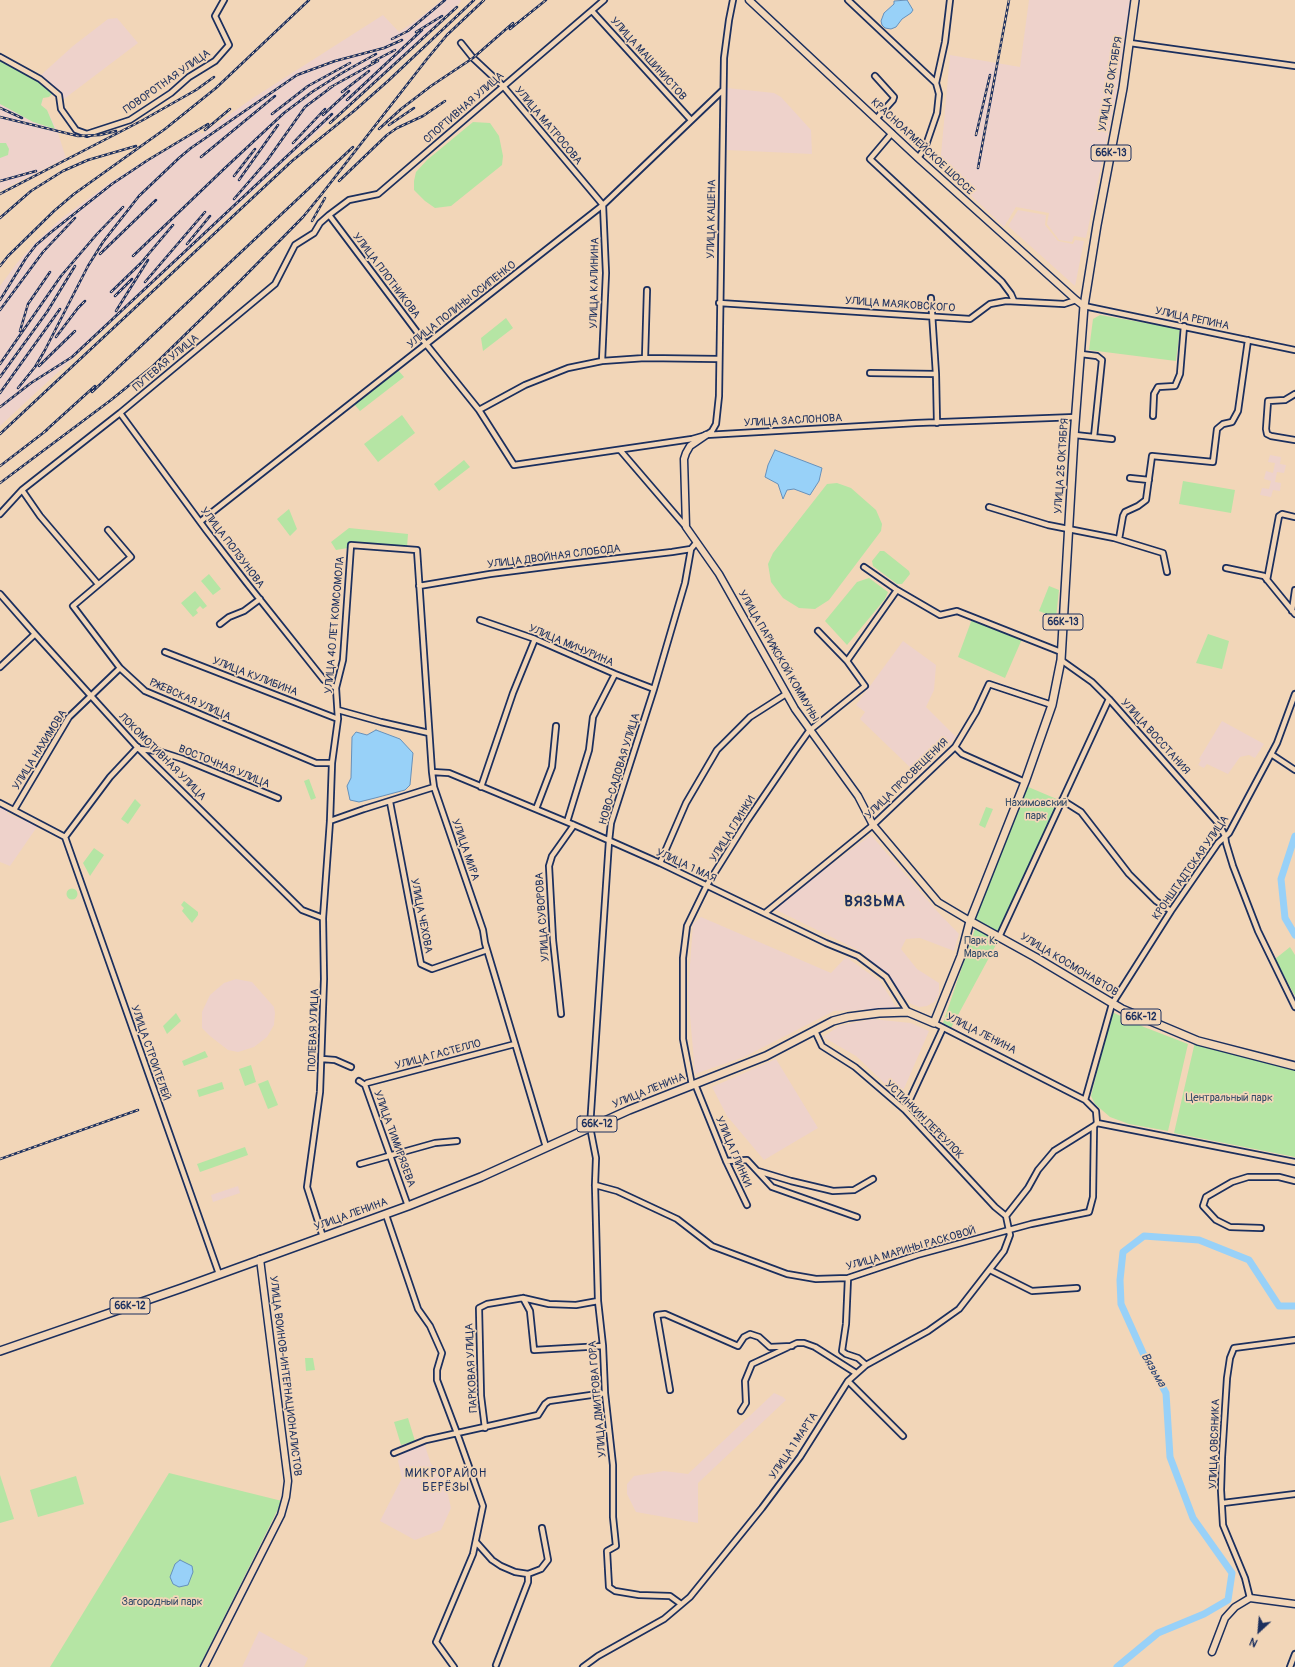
<!DOCTYPE html>
<meta charset="utf-8">
<style>
body{margin:0}
#map{position:relative;width:1295px;height:1667px;overflow:hidden;background:#f2d6b8;font-family:Pangolin,sans-serif}
canvas{display:block}
.north{position:absolute;left:1239px;top:1611px;width:40px;height:40px;-webkit-text-stroke:3px #f2d6b8;paint-order:stroke;rotate:206deg;font-size:11px;font-weight:700;line-height:16px;text-align:center;color:#1b2f5e}
.north::after{content:'';display:block;margin:auto;width:14px;height:18px;background:#1b2f5e;clip-path:polygon(50% 0,100% 100%,50% 72%,0 100%)}
</style>
<div id="map">
<canvas width="1295" height="1667"></canvas>
<div class="north">N</div>
</div>
<script>
const ctx = document.querySelector('canvas').getContext('2d');
ctx.lineJoin = 'round';
function fill(path, color) {
  ctx.fillStyle = color;
  ctx.fill(path, 'evenodd');
}
function poly(rows) {
  const path = new Path2D();
  for (const r of rows) {
    if (r.length === 3) {
      path.moveTo(r[0] + r[2], r[1]);
      path.arc(r[0], r[1], r[2], 0, 2 * Math.PI);
      continue;
    }
    path.moveTo(r[0], r[1]);
    for (let i = 2; i < r.length; i += 2) path.lineTo(r[i], r[i + 1]);
  }
  return path;
}
function trace(path, color, width, dash) {
  ctx.strokeStyle = color;
  ctx.lineWidth = width;
  ctx.lineCap = dash ? 'butt' : 'round';
  ctx.setLineDash(dash || []);
  ctx.stroke(path);
}
function write(font, color, halo, rows, align = 'center') {
  ctx.font = font + ' Pangolin,sans-serif';
  ctx.lineWidth = 3.5;
  ctx.setLineDash([]);
  ctx.textBaseline = 'middle';
  ctx.strokeStyle = halo;
  ctx.fillStyle = color;
  for (const [text, x, y, turn = 0] of rows) {
    ctx.save();
    ctx.translate(x, y);
    ctx.rotate((+turn || 0) * Math.PI / 180);
    ctx.textAlign = isNaN(turn) ? turn : align;
    if (halo) ctx.strokeText(text, 0, 0);
    ctx.fillText(text, 0, 0);
    ctx.restore();
  }
}
fill(poly([
 [442,0,461,0,460,3,303,145,0,426,0,286,17,263,35,243,62,218,111,182,147,159,150,160,199,131,202,134,253,98,383,15,399,32,417,20],
 [1029,0,1130,0,1116,95,1086,238,1074,236,1072,242,1059,240,1047,224,1049,213,1016,207,1004,227,940,166,950,55,1020,67],
 [117,18,138,43,64,99,41,75,73,46,108,19],
 [0,87,43,99,41,105,47,110,57,130,66,158,0,191],
 [727,88,774,93,781,97,811,130,812,154,727,150],
 [1018,210,1046,215,1045,225,1058,241,1073,244,1075,240,1084,241,1075,286,1008,226],
 [1270,455,1281,457,1280,464,1286,465,1284,473,1277,472,1275,482,1281,483,1280,491,1273,490,1271,497,1260,495,1262,488,1269,489,1271,481,1264,479,1266,471,1273,473,1275,463,1268,462],
 [903,641,936,665,934,690,926,707,956,737,918,775,860,719,865,712,856,705],
 [1222,721,1264,744,1255,758,1249,755,1240,757,1228,774,1207,764,1204,768,1198,765,1201,760,1199,759],
 [0,806,8,810,7,813,21,820,25,818,39,824,10,866,0,862],
 [871,835,937,911,959,934,954,951,920,938,906,939,901,949,917,969,939,983,939,994,934,1002,927,1006,919,1007,911,1004,862,952,772,908],
 [701,917,831,973,846,957,880,981,897,1008,834,1011,744,1057,695,1074,688,992,693,924],
 [236,979,252,982,274,1007,275,1013,274,1025,267,1037,254,1047,238,1052,228,1050,210,1036,202,1028,202,1012,210,995,224,983],
 [872,1019,911,1023,929,1031,900,1098,856,1056,823,1037,839,1026],
 [776,1059,818,1128,764,1160,727,1116,712,1087],
 [238,1186,240,1193,213,1202,211,1195],
 [774,1393,783,1397,786,1400,698,1483,698,1523,636,1512,627,1494,627,1484,634,1476,664,1471,688,1474],
 [424,1443,431,1464,443,1472,451,1508,441,1530,415,1540,380,1521,402,1478,398,1461,400,1455],
 [259,1631,308,1658,304,1667,242,1667]
]), '#eed2cb');
fill(poly([
 [0,60,37,80,53,93,49,97,43,98,41,105,47,110,55,129,33,122,0,104],
 [473,122,490,123,499,136,503,156,502,165,451,206,435,208,425,201,414,190,414,181,416,172,427,160],
 [0,143,6,143,9,149,8,155,0,158],
 [1100,315,1180,329,1176,361,1089,350,1093,319],
 [506,318,513,328,483,351,481,338],
 [398,370,404,377,360,411,354,404],
 [402,415,415,433,378,462,364,444],
 [464,460,470,467,439,491,434,484],
 [1183,481,1235,490,1231,513,1179,504],
 [837,483,851,488,876,510,882,524,881,531,829,600,815,609,799,608,783,598,771,582,768,564,773,553,827,484],
 [289,509,297,529,290,536,277,519],
 [349,528,408,534,407,547,349,543,348,548,336,550,331,542],
 [880,551,884,551,909,571,910,574,902,584,897,584,873,566,872,561],
 [209,574,221,589,213,595,201,581],
 [869,578,888,592,885,599,847,645,825,621,857,582],
 [1049,586,1059,590,1056,618,1039,611],
 [195,591,207,606,203,609,200,606,196,610,198,613,193,617,181,603],
 [972,619,1022,639,1005,678,958,657],
 [1208,634,1229,641,1222,669,1196,663],
 [309,779,316,798,311,800,304,781],
 [1026,786,1059,800,998,934,974,921],
 [135,799,141,805,128,824,121,819],
 [986,807,993,809,985,828,979,825],
 [94,848,104,855,90,876,83,863],
 [72,894,5.5],
 [184,901,198,912,198,915,192,923,182,911,184,908,181,905],
 [975,929,998,941,951,1028,943,1023],
 [1290,947,1295,955,1295,996,1275,959],
 [1112,1012,1144,1027,1188,1044,1168,1131,1129,1124,1110,1117,1095,1104,1091,1096],
 [176,1013,181,1021,167,1034,163,1026],
 [1195,1042,1295,1070,1295,1157,1174,1133],
 [205,1051,208,1057,184,1066,182,1061],
 [251,1065,256,1082,245,1086,239,1069],
 [268,1080,278,1105,268,1109,258,1084],
 [222,1082,224,1089,199,1097,197,1090],
 [245,1147,248,1155,200,1172,197,1164],
 [305,1358,313,1358,315,1370,306,1371],
 [408,1418,415,1441,401,1445,394,1422],
 [169,1473,282,1501,199,1667,50,1667],
 [0,1475,14,1519,0,1523],
 [76,1476,84,1504,38,1517,30,1490]
]), '#b5e5a4');
const water = poly([
 [907,0,913,10,911,13,902,19,896,27,891,29,885,28,882,25,881,21,884,13,894,4,894,1,907,0],
 [775,450,822,468,819,481,810,495,794,489,787,490,783,499,778,484,765,477,768,465,775,450],
 [376,730,400,739,413,753,410,785,405,790,375,798,359,802,350,800,347,786,351,778,352,737,356,732,367,735,376,730],
 [180,1560,192,1566,193,1572,188,1585,179,1587,173,1584,170,1577,175,1564,180,1560]
]);
fill(water, '#98d1f8');
trace(water, '#6690ba', 1);
trace(poly([
 [1295,836,1281,879,1285,918,1295,935],
 [1117,1667,1158,1633,1204,1614,1228,1600,1232,1573,1193,1518,1170,1457,1166,1393,1143,1353,1121,1304,1120,1280,1123,1252,1144,1236,1199,1240,1249,1260,1279,1306,1295,1306]
]), '#98d1f8', 7);
const street = poly([
 [848,0,936,83,939,94,937,113,925,148,918,158],
 [592,11,691,120],
 [461,43,473,58,503,86,603,205,606,273,602,361],
 [1130,43,1295,66],
 [0,57,40,79,59,95,61,109,76,130,87,134,130,120,171,93,189,77,215,61,229,45,215,16,224,0],
 [875,76,894,97,893,100,876,119],
 [936,83,945,42,950,0],
 [892,133,870,159,1002,282,1011,294,1014,301],
 [329,215,426,344,479,410,514,465,692,439,706,435,916,423,1076,417],
 [931,298,936,374,937,423],
 [719,303,970,319,990,304,1006,301,1064,304,1076,300],
 [1084,306,1295,350],
 [1081,354,1097,356,1102,360,1094,437],
 [645,358,647,290],
 [870,373,936,374],
 [1295,394,1285,400,1268,401,1266,429,1267,434,1271,436,1295,440],
 [479,410,525,385,568,368,602,361,645,358,718,359],
 [120,413,206,530,246,582,324,680,336,688],
 [1153,416,1154,394,1158,387,1175,386,1180,374,1184,326],
 [706,435,712,431,716,424,719,396,724,58,729,20,733,0],
 [1075,435,1112,439],
 [620,450,686,527],
 [1130,478,1149,480],
 [22,490,40,516,98,584],
 [989,507,1048,525,1114,538,1163,553,1167,572],
 [0,514,22,490,120,413,275,284,295,245,314,233,320,223,329,215,349,200,378,194,604,0],
 [201,521,603,205,723,90],
 [108,530,131,557,73,606,120,668,145,691,316,763,332,763],
 [1119,539,1123,516,1125,512,1138,506,1146,500,1152,456,1213,462,1217,429,1223,424,1232,422,1238,411,1248,340],
 [864,567,897,590],
 [1226,568,1264,576,1295,614],
 [1267,580,1279,516,1282,514,1295,517],
 [419,586,490,574,568,564,672,552,691,549],
 [0,594,35,634,139,749,302,910,323,918],
 [1292,611,1295,590],
 [480,620,535,639,615,674,654,689],
 [220,624,229,617,244,611,260,599],
 [165,652,338,719],
 [1061,660,1092,682,1109,699,1219,824,1225,836,1226,843,1233,866,1258,931,1295,1007],
 [847,661,897,590,940,615,957,611,1061,652],
 [0,667,35,634],
 [338,710,381,722,429,733],
 [955,747,962,754,1025,782],
 [139,749,158,751,183,759,278,798],
 [1271,754,1295,770],
 [432,772,449,773,574,825,660,863,826,943,858,956,886,977,908,1012],
 [481,787,513,693,535,639],
 [1062,800,1081,812,1129,874,1156,901,1171,911],
 [390,802,421,964,432,969,487,950],
 [0,803,65,837],
 [536,809,552,767,556,726],
 [14,810,69,717,120,668],
 [330,821,364,809,434,787],
 [567,822,589,750,593,717,615,674],
 [65,837,219,1274],
 [65,837,110,777,138,747],
 [660,863,686,803,717,750,750,717,786,694],
 [765,913,873,825,955,747,976,712,989,684,1052,705],
 [999,937,1109,699],
 [561,1014,553,940,549,866,552,856,574,825],
 [934,1023,1085,1100,1096,1111,1097,1123],
 [322,1059,335,1060,351,1067],
 [359,1081,365,1085,408,1206],
 [695,1084,726,1161,747,1205],
 [365,1085,367,1083,515,1044],
 [692,1085,683,1039,683,958,687,926,707,885,747,821,794,752,809,731,865,686,847,661,818,631],
 [1085,1100,1112,1004,1171,911,1218,843,1229,833,1277,743,1295,694],
 [905,1110,943,1028],
 [1097,1123,1295,1162],
 [726,1161,747,1160,772,1187,857,1217],
 [360,1164,435,1143,457,1141],
 [758,1171,791,1181,833,1191,854,1190,873,1179],
 [595,1185,617,1191,677,1219,712,1246,787,1274,816,1279,848,1278,917,1255,1031,1224,1089,1212,1093,1197,1094,1126,1097,1123],
 [386,1215,418,1309,430,1326,442,1353,437,1370,437,1380,457,1433,483,1506,473,1554,436,1642,454,1667],
 [1006,1216,1028,1188,1038,1170,1054,1151,1094,1126],
 [1261,1228,1230,1227,1216,1220,1203,1206,1206,1197,1232,1182,1248,1177,1279,1177,1295,1181],
 [323,1237,307,1187,320,1092,324,979,323,918,330,821,332,763,338,719,336,688,343,660,351,545,417,550,432,772,434,787,483,930,485,943,546,1147],
 [990,1270,1032,1291,1077,1288],
 [848,1278,846,1324,842,1351,846,1354,858,1358,866,1365],
 [523,1298,530,1311,534,1350,603,1346],
 [848,1381,903,1436],
 [670,1390,657,1315,665,1314,738,1346,744,1337,750,1334,759,1337,770,1347,792,1346],
 [741,1411,746,1403,745,1381,752,1364,797,1343,804,1343,815,1347,856,1373],
 [485,1428,481,1396,479,1308,487,1304,523,1298,549,1304,576,1305,598,1301],
 [394,1453,426,1440,538,1415,545,1404,549,1401,605,1393],
 [1223,1503,1295,1494],
 [476,1542,492,1560,501,1566,515,1572,528,1574,541,1569,548,1560,542,1528],
 [1250,1598,1245,1578,1223,1525,1221,1490,1222,1457,1227,1378,1230,1358,1234,1348,1295,1340],
 [681,1604,670,1596,639,1595,615,1591,609,1587,607,1551,616,1546,613,1517,613,1465,605,1393,603,1346,598,1301,595,1185,596,1158,590,1127,609,841,611,823,654,689,685,583,691,549,696,543],
 [496,1665,528,1582,528,1574],
 [583,1667,598,1656,664,1619,690,1597,762,1508,800,1457,848,1381,866,1365,928,1331,959,1309,1004,1251,1010,1235,1006,1216,995,1207,905,1110,855,1067,822,1046,815,1031],
 [1290,1667,1295,1654]
]);
const secondary = poly([
 [749,0,918,158,1076,300,1084,306],
 [706,435,690,446,686,453,684,459,686,527,719,574,795,709,858,796,873,825,938,902,970,921],
 [1212,1652,1225,1618,1235,1607,1250,1598,1295,1604],
 [204,1667,281,1515,286,1497,288,1481,260,1259]
]);
const primary = poly([
 [970,921,1035,957,1122,1009,1198,1041,1295,1066],
 [0,1351,182,1288,408,1206,481,1177,629,1110,766,1056,833,1021,848,1017,879,1013,908,1012,934,1023,961,956,970,921,1025,782,1052,705,1061,660,1074,437,1084,306,1097,225,1123,88,1135,0]
]);
trace(street, '#1b2f5e', 8);
trace(secondary, '#1b2f5e', 9);
trace(primary, '#1b2f5e', 10);
trace(street, '#f2d6b8', 4.5);
trace(secondary, '#f2d6b8', 6);
trace(primary, '#f2d6b8', 7);
const rail = poly([
 [510,29,546,0],
 [416,32,442,16],
 [392,39,408,31,445,0],
 [372,62,395,50],
 [329,88,378,61],
 [342,92,369,71],
 [347,100,422,30],
 [0,108,22,118],
 [272,114,308,86,350,63],
 [323,115,349,91],
 [0,117,78,136,100,135,116,131],
 [330,123,457,7],
 [389,125,414,108],
 [379,129,401,109,431,86,473,58,513,23],
 [205,130,230,109],
 [976,135,990,75],
 [293,143,325,109],
 [201,157,275,96],
 [978,168,1009,0],
 [234,176,255,149],
 [239,180,278,125],
 [0,181,36,171],
 [339,181,387,135,397,128,423,116,445,101],
 [0,194,143,120,196,90,214,77],
 [234,199,266,162,305,107,333,86],
 [0,218,31,191,63,171,88,160,136,146],
 [312,221,325,198],
 [187,244,210,216],
 [100,254,156,200],
 [133,256,225,168,284,113,312,92,342,73,376,54],
 [0,266,8,256,54,211,74,194,165,129,216,88,309,0],
 [145,282,205,212],
 [111,292,141,263,173,225],
 [115,296,132,279],
 [0,300,26,258,36,245,50,233,112,184,148,160,208,124],
 [0,310,43,252,75,218],
 [116,311,148,260],
 [20,331,28,304,50,272],
 [56,337,78,308,85,301],
 [0,364,61,276,97,234,123,207],
 [39,366,75,331],
 [0,377,47,312,75,266],
 [18,388,35,367,45,350,88,266,103,242,139,196,179,158,191,148,297,75,335,61,384,48,402,40],
 [92,392,353,147],
 [0,393,60,309],
 [0,407,31,383,72,357,332,114],
 [43,433,95,386],
 [0,434,292,161,354,111,388,81,474,0],
 [0,466,47,430],
 [0,483,111,400,153,366,240,281,303,217,321,195,427,59,447,35,484,0],
 [0,1159,138,1110]
]);
trace(rail, '#1b2f5e', 2.5);
trace(rail, '#f2d6b8', 1, [3]);
for (const [x, y, w] of [
 [1111,153,40],
 [1063,622,40],
 [1141,1017,40],
 [597,1124,40],
 [130,1306,40]
]) {
  const box = new Path2D();
  box.roundRect(x - w / 2, y - 8, w, 16, 3);
  ctx.fillStyle = '#f2d6b8';
  ctx.fill(box);
  trace(box, '#1b2f5e', 1);
}
write('bold 10px', '#1b2f5e', null, [
 ["66К-13",1111,153],
 ["66К-13",1063,622],
 ["66К-12",1141,1017],
 ["66К-12",597,1124],
 ["66К-12",130,1306]
]);
write('11px', '#1b2f5e', '#f2d6b8', [
 ["УЛИЦА МАШИНИСТОВ",648,59,48],
 ["ПОВОРОТНАЯ УЛИЦА",167,82,-35],
 ["УЛИЦА 25 ОКТЯБРЯ",1111,84,-80],
 ["СПОРТИВНАЯ УЛИЦА",464,108,-41],
 ["УЛИЦА МАТРОСОВА",548,126,50],
 ["КРАСНОАРМЕЙСКОЕ ШОССЕ",922,147,43],
 ["УЛИЦА КАШЕНА",712,219,-89],
 ["УЛИЦА ПЛОТНИКОВА",386,276,53],
 ["УЛИЦА КАЛИНИНА",595,283,-89],
 ["УЛИЦА ПОЛИНЫ ОСИПЕНКО",462,305,-38],
 ["УЛИЦА МАЯКОВСКОГО",900,305,4],
 ["УЛИЦА РЕПИНА",1192,319,12],
 ["ПУТЕВАЯ УЛИЦА",166,363,-40],
 ["УЛИЦА ЗАСЛОНОВА",793,421,-3],
 ["УЛИЦА 25 ОКТЯБРЯ",1062,466,-86],
 ["УЛИЦА ПОЛЗУНОВА",232,548,53],
 ["УЛИЦА ДВОЙНАЯ СЛОБОДА",554,557,-7],
 ["УЛИЦА 40 ЛЕТ КОМСОМОЛА",335,625,-85],
 ["УЛИЦА МИЧУРИНА",571,646,23],
 ["УЛИЦА ПАРИЖСКОЙ КОММУНЫ",778,656,60],
 ["УЛИЦА КУЛИБИНА",255,677,21],
 ["РЖЕВСКАЯ УЛИЦА",190,700,24],
 ["УЛИЦА ВОССТАНИЯ",1155,737,48],
 ["УЛИЦА НАХИМОВА",40,750,-58],
 ["ЛОКОМОТИВНАЯ УЛИЦА",162,757,45],
 ["ВОСТОЧНАЯ УЛИЦА",224,767,22],
 ["НОВО-САДОВАЯ УЛИЦА",620,769,-73],
 ["УЛИЦА ПРОСВЕЩЕНИЯ",907,779,-44],
 ["УЛИЦА ГЛИНКИ",733,829,-58],
 ["УЛИЦА МИРА",465,850,71],
 ["УЛИЦА 1 МАЯ",686,866,25],
 ["КРОНШТАДТСКАЯ УЛИЦА",1191,868,-55],
 ["УЛИЦА ЧЕХОВА",421,916,79],
 ["УЛИЦА СУВОРОВА",543,917,-94],
 ["УЛИЦА КОСМОНАВТОВ",1069,965,31],
 ["ПОЛЕВАЯ УЛИЦА",314,1030,-88],
 ["УЛИЦА ЛЕНИНА",981,1034,27],
 ["УЛИЦА СТРОИТЕЛЕЙ",150,1053,71],
 ["УЛИЦА ГАСТЕЛЛО",438,1055,-15],
 ["УЛИЦА ЛЕНИНА",649,1091,-22],
 ["УСТИНКИН ПЕРЕУЛОК",924,1120,45],
 ["УЛИЦА ТИМИРЯЗЕВА",394,1139,70],
 ["УЛИЦА ГЛИНКИ",733,1152,67],
 ["УЛИЦА ЛЕНИНА",351,1215,-20],
 ["УЛИЦА МАРИНЫ РАСКОВОЙ",911,1249,-16],
 ["ПАРКОВАЯ УЛИЦА",472,1368,-93],
 ["УЛИЦА ВОИНОВ-ИНТЕРНАЦИОНАЛИСТОВ",285,1376,83],
 ["УЛИЦА ДМИТРОВА ГОРА",598,1399,-95],
 ["УЛИЦА ОВСЯНИКА",1215,1444,-88],
 ["УЛИЦА 1 МАРТА",794,1446,-56]
]);
write('11px', '#324a68', '#f2d6b8', [
 ["Нахимовский",1036,803],
 ["парк",1036,816],
 ["Парк К.",981,941],
 ["Маркса",981,954],
 ["Центральный парк",1229,1098],
 ["Загородный парк",162,1602]
]);
write('italic 12px', '#2e4775', '#f2d6b8', [
 ["Вязьма",1153,1370,60]
]);
ctx.letterSpacing = '1px';
write('12px', '#1b2f5e', '#f2d6b8', [
 ["МИКРОРАЙОН",446,1474],
 ["БЕРЁЗЫ",446,1488]
]);
ctx.letterSpacing = '0px';
ctx.letterSpacing = '1px';
write('bold 15px', '#1b2f5e', '#f2d6b8', [
 ["ВЯЗЬМА",875,902]
]);
ctx.letterSpacing = '0px';
</script>
